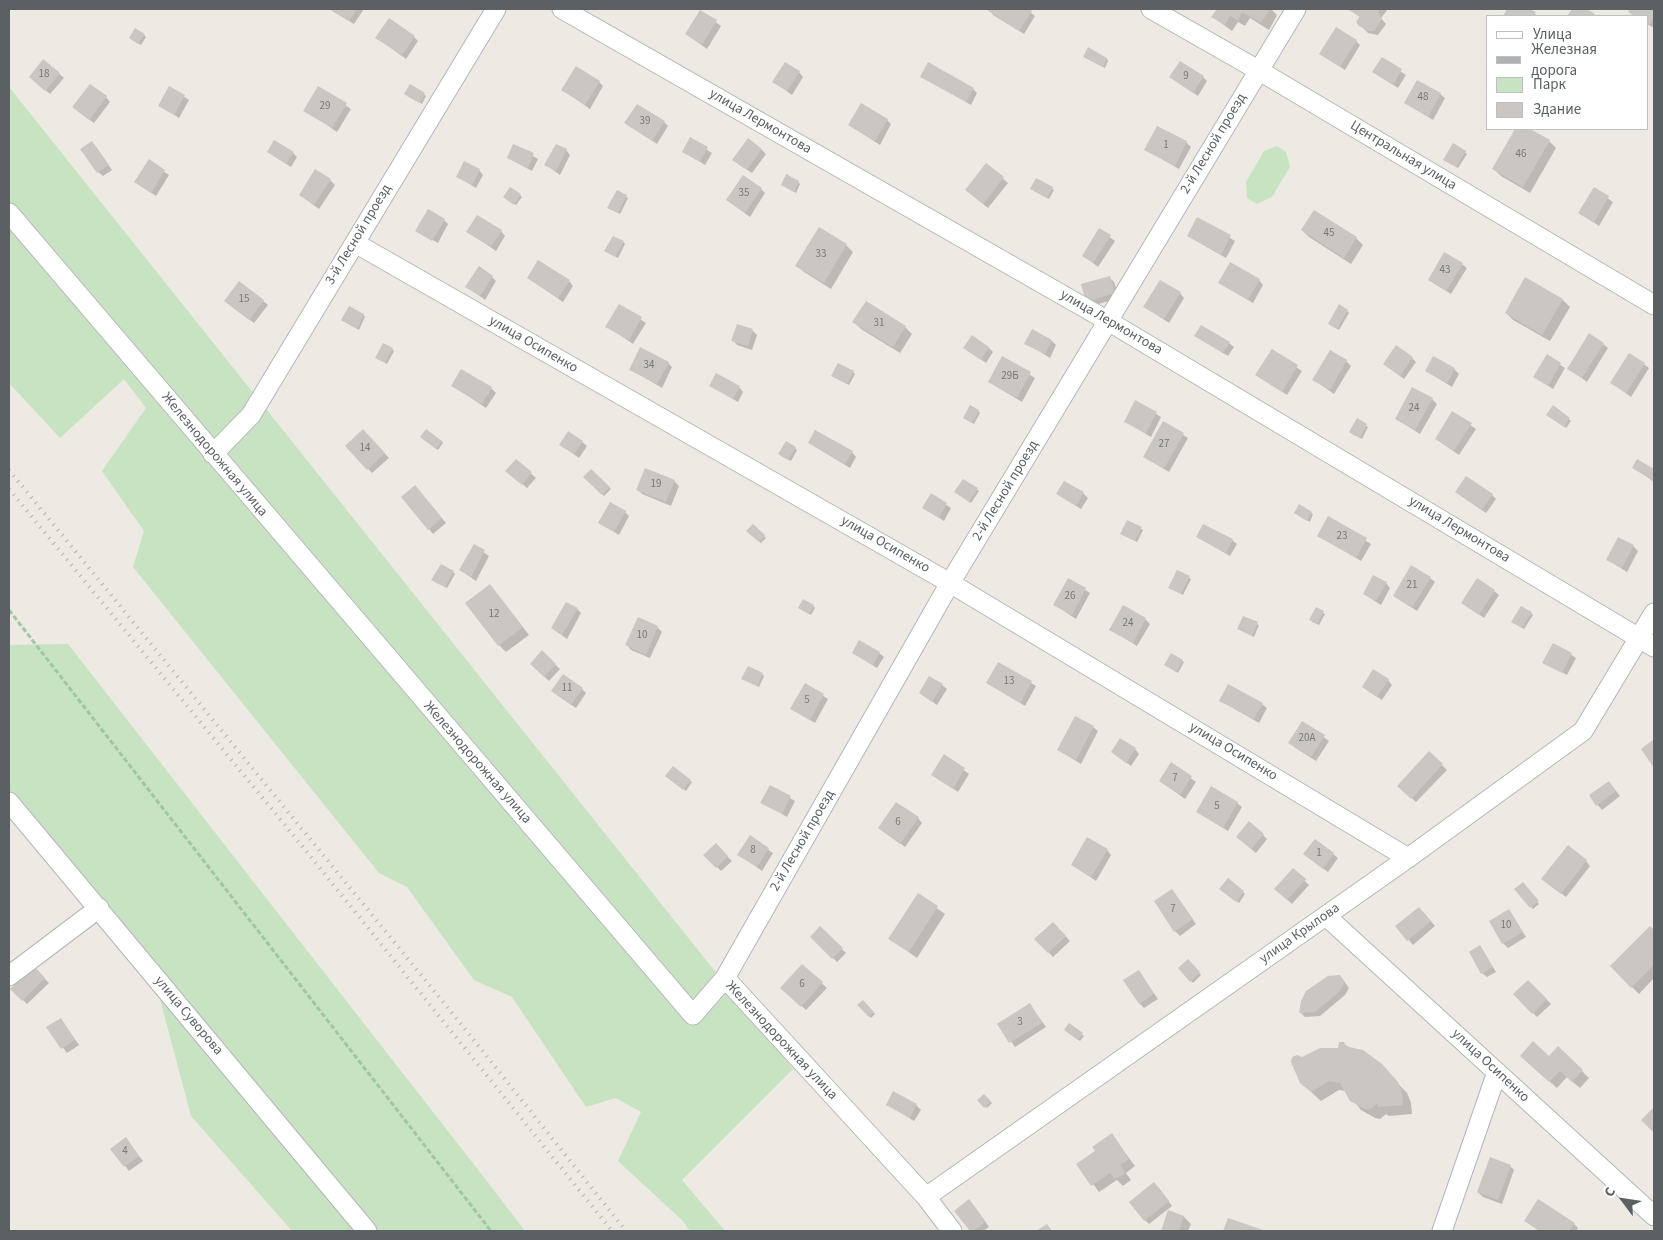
<!DOCTYPE html>
<meta charset="utf-8">
<style>
body{margin:0}
#map{position:relative;width:1663px;height:1240px;overflow:hidden;background:#ede9e3;font-family:"Source Sans 3",sans-serif}
canvas{display:block}
.frame{position:absolute;inset:0;border:10px solid #5b6063;pointer-events:none}
.legend{position:absolute;left:1486px;top:15px;width:162px;height:115px;box-sizing:border-box;background:#fff;border:1px solid #bdbfc1;margin:0;padding:6px 9px;list-style:none;font-size:15px;color:#5b6063}
.legend li{display:flex;align-items:center;gap:10px;height:25px}
.legend b{width:25px;border:1px solid #bdbfc1}
.north{position:absolute;left:1598px;top:1175px;width:50px;height:50px;-webkit-text-stroke:4px #fff;paint-order:stroke;rotate:301deg;font-size:14px;font-weight:700;line-height:20px;text-align:center;color:#5b6063}
.north::after{content:'';display:block;margin:auto;width:18px;height:22px;background:#5b6063;clip-path:polygon(50% 0,100% 100%,50% 72%,0 100%)}
</style>
<div id="map">
<canvas width="1663" height="1240"></canvas>
<div class="frame"></div>
<ul class="legend">
<li><b style="height:6px;background:#fff"></b>Улица</li>
<li><b style="height:6px;background:#b1b2b3"></b>Железная дорога</li>
<li><b style="height:14px;background:#c7e3c1"></b>Парк</li>
<li><b style="height:14px;background:#cac6c2"></b>Здание</li>
</ul>
<div class="north">С</div>
</div>
<script>
const ctx = document.querySelector('canvas').getContext('2d');
ctx.lineJoin = 'round';
function fill(path, color) {
  ctx.fillStyle = color;
  ctx.fill(path, 'evenodd');
}
function poly(rows) {
  const path = new Path2D();
  for (const r of rows) {
    path.moveTo(r[0], r[1]);
    for (let i = 2; i < r.length; i += 2) path.lineTo(r[i], r[i + 1]);
  }
  return path;
}
function trace(path, color, width, dash) {
  ctx.strokeStyle = color;
  ctx.lineWidth = width;
  ctx.lineCap = dash ? 'butt' : 'round';
  ctx.setLineDash(dash || []);
  ctx.stroke(path);
}
function write(font, color, halo, rows, align = 'center') {
  ctx.font = font + ' "Source Sans 3",sans-serif';
  ctx.lineWidth = 4;
  ctx.setLineDash([]);
  ctx.textBaseline = 'middle';
  ctx.strokeStyle = halo;
  ctx.fillStyle = color;
  for (const [text, x, y, turn = 0] of rows) {
    ctx.save();
    ctx.translate(x, y);
    ctx.rotate((+turn || 0) * Math.PI / 180);
    ctx.textAlign = isNaN(turn) ? turn : align;
    if (halo) ctx.strokeText(text, 0, 0);
    ctx.fillText(text, 0, 0);
    ctx.restore();
  }
}
fill(poly([
 [9,87,793,1069,682,1180,725,1231,690,1231,683,1221,618,1161,641,1112,616,1098,586,1107,512,997,474,980,407,887,379,873,133,567,144,531,102,471,146,408,124,379,60,438,9,383],
 [1277,146,1286,152,1290,167,1272,197,1257,204,1247,198,1246,182,1264,151],
 [68,644,486,1180,525,1231,292,1231,191,1116,156,984,9,800,9,645]
]), '#c7e3c1');
fill(poly([
 [329,9,364,9,354,24],
 [989,9,1026,9,1035,16,1024,34,993,15],
 [1218,9,1271,9,1277,15,1269,30,1250,18,1245,26,1238,22,1232,31,1213,17],
 [1348,9,1388,9,1381,18,1386,24,1378,35,1368,33,1363,28,1360,17],
 [1509,9,1527,9,1538,16,1504,16],
 [1631,9,1650,9,1654,11,1654,28,1647,24,1647,16,1634,16,1629,12],
 [700,11,721,26,707,49,686,34],
 [144,35,146,37,141,45,132,40],
 [414,37,418,41,406,59,377,38],
 [1356,41,1360,45,1345,70,1321,54],
 [1086,58,1107,59,1108,61,1105,68],
 [1382,59,1406,75,1398,88,1374,72],
 [44,60,64,78,50,94,35,81],
 [799,72,803,77,792,95,774,82],
 [922,76,973,89,977,93,971,105],
 [1171,77,1203,77,1207,81,1198,96],
 [599,82,603,86,590,109,563,90],
 [410,86,426,96,422,104,407,96],
 [318,87,351,109,337,132,305,110],
 [170,88,189,100,179,118,160,105],
 [1440,94,1445,98,1433,120,1406,103],
 [106,97,110,102,94,123,78,111],
 [887,120,891,124,880,145,849,125],
 [664,122,668,126,657,144,626,123],
 [1517,129,1527,129,1549,141,1556,148,1530,193,1501,176,1494,169],
 [690,139,712,153,705,165,683,151],
 [1186,142,1191,147,1179,169,1146,150],
 [514,145,538,159,532,171,508,158],
 [96,147,112,170,103,176,98,172],
 [761,149,766,154,752,173,738,164],
 [566,150,570,155,560,175,546,165],
 [268,152,293,153,297,157,291,167],
 [1465,152,1467,154,1458,168,1446,161],
 [149,161,169,175,156,196,136,182],
 [987,165,1008,183,988,208,971,194],
 [479,170,483,175,476,188,457,176],
 [330,180,335,185,319,209,300,195],
 [798,182,800,184,796,193,782,185],
 [1052,188,1054,190,1049,199,1034,191],
 [761,189,765,193,750,217,727,200],
 [1594,189,1613,202,1599,226,1580,213],
 [617,192,628,198,620,214,609,208],
 [520,195,522,197,516,205,506,199],
 [1315,211,1356,238,1363,245,1351,264,1309,237,1302,230],
 [1198,218,1235,241,1226,258,1188,236],
 [444,220,448,224,438,243,417,231],
 [819,229,846,245,853,252,831,289,804,272,797,265],
 [1100,230,1115,241,1098,267,1084,256],
 [501,231,505,236,496,251,468,232],
 [623,242,625,244,618,258,608,252],
 [1462,264,1467,268,1451,294,1429,280],
 [492,277,496,281,485,300,467,287],
 [1109,277,1114,282,1119,298,1092,306,1088,301],
 [528,278,569,281,573,286,563,302],
 [1526,279,1563,300,1570,307,1550,341,1513,320,1506,313],
 [1259,280,1263,285,1253,303,1220,283],
 [1180,293,1184,298,1169,323,1145,307],
 [263,301,268,305,254,323,230,305],
 [619,305,646,323,633,344,607,326],
 [1347,311,1349,313,1339,330,1331,325],
 [363,315,365,317,359,330,345,322],
 [854,322,905,327,912,334,900,353,861,329],
 [738,325,753,331,757,335,752,350,737,345,733,340],
 [1196,336,1229,343,1234,347,1228,356],
 [1052,341,1056,345,1050,358,1026,343],
 [1603,344,1608,348,1587,382,1569,369],
 [965,348,989,348,993,352,986,363],
 [392,349,394,351,387,364,379,359],
 [1272,351,1302,371,1287,395,1257,375],
 [1630,354,1649,368,1631,397,1612,383],
 [1547,356,1565,368,1553,389,1535,377],
 [1003,358,1035,378,1022,402,989,382],
 [1412,358,1416,362,1404,379,1384,364],
 [1346,361,1351,366,1334,394,1314,380],
 [668,363,672,367,662,388,630,369],
 [1454,369,1459,374,1452,387,1426,371],
 [853,372,855,374,849,385,834,377],
 [710,385,739,387,743,392,738,402],
 [453,386,491,388,496,393,486,408],
 [1432,399,1437,404,1420,434,1396,419],
 [1136,402,1161,417,1151,437,1126,422],
 [1553,407,1571,421,1566,428,1550,416],
 [978,411,980,413,974,424,967,420],
 [1453,413,1476,429,1459,455,1436,439],
 [1357,420,1368,427,1362,439,1352,434],
 [1164,423,1188,438,1169,472,1145,457],
 [363,431,389,458,372,473,347,446],
 [423,439,442,441,443,443,438,450],
 [582,442,587,446,579,458,561,445],
 [809,443,852,452,856,457,850,468],
 [795,448,797,450,791,461,782,456],
 [516,460,536,478,527,488,512,475],
 [1637,461,1654,470,1654,482,1634,468],
 [591,471,611,489,604,496,585,477],
 [964,480,979,491,971,503,958,494],
 [674,481,679,486,671,506,642,494,638,490],
 [419,491,446,523,433,534,403,497],
 [1083,493,1088,498,1081,509,1058,494],
 [931,495,951,508,944,521,924,508],
 [1492,495,1496,499,1486,513,1461,496],
 [625,512,629,516,619,535,600,523],
 [1295,513,1311,513,1313,514,1310,522],
 [1329,518,1371,544,1361,561,1319,535],
 [1128,521,1143,530,1137,542,1124,535],
 [753,525,766,538,761,543,748,531],
 [1197,537,1232,540,1237,544,1230,556],
 [474,546,489,556,476,581,460,570],
 [1633,546,1638,551,1627,572,1608,560],
 [1178,571,1191,579,1183,595,1172,589],
 [453,572,455,574,447,588,435,582],
 [1430,578,1435,582,1417,611,1394,596],
 [1069,580,1090,593,1076,619,1055,605],
 [1386,583,1390,588,1381,605,1364,594],
 [1494,591,1499,595,1484,618,1463,603],
 [496,593,529,635,506,652,499,645],
 [813,606,815,608,811,615,802,610],
 [1316,608,1325,614,1319,625,1312,622],
 [577,609,581,613,567,639,552,628],
 [1531,613,1533,615,1524,629,1514,623],
 [639,619,658,628,662,632,650,658,631,650,627,645],
 [1145,619,1150,624,1137,646,1111,630],
 [1257,624,1259,625,1254,637,1238,629],
 [1554,644,1576,658,1567,675,1544,663],
 [542,652,560,669,549,681,531,664],
 [853,653,879,653,884,657,877,668],
 [1182,661,1184,662,1178,673,1168,666],
 [999,663,1036,686,1025,706,988,683],
 [762,674,764,676,759,687,743,679],
 [1388,680,1392,685,1382,700,1368,691],
 [805,684,828,699,815,723,792,709],
 [942,685,947,689,937,705,920,693],
 [582,689,586,693,576,708,557,695],
 [1221,701,1262,704,1267,708,1259,723],
 [1302,722,1329,741,1316,761,1294,747],
 [1093,727,1098,731,1081,764,1058,750],
 [1135,749,1139,754,1131,766,1112,752],
 [1429,753,1447,770,1416,802,1399,786],
 [944,756,969,774,958,792,933,774],
 [1171,764,1196,782,1185,799,1160,781],
 [669,778,690,781,692,782,686,791],
 [770,786,795,801,787,817,762,802],
 [1613,787,1620,796,1602,810,1590,796],
 [1237,803,1242,807,1228,831,1198,812],
 [918,818,922,823,905,847,880,828],
 [1263,835,1267,839,1256,853,1242,841],
 [750,837,773,853,762,871,739,854],
 [716,845,732,861,721,871,705,855],
 [1107,850,1111,855,1096,881,1072,865],
 [1333,854,1338,858,1328,872,1309,858],
 [1586,861,1590,866,1566,897,1548,883],
 [1293,870,1309,885,1292,904,1281,894],
 [1523,884,1539,904,1533,909,1516,889],
 [1172,890,1196,924,1180,936,1175,931],
 [1223,891,1243,892,1245,894,1239,903],
 [918,895,945,914,917,958,890,939],
 [1509,910,1526,937,1508,948,1503,943],
 [1424,913,1435,926,1413,945,1397,926],
 [1053,923,1070,941,1053,957,1036,939],
 [820,928,846,953,837,962,812,937],
 [1650,928,1654,932,1654,978,1639,994,1611,966],
 [1480,946,1496,972,1487,977,1482,973],
 [1188,961,1201,975,1193,983,1179,968],
 [803,966,827,988,806,1010,782,988],
 [34,968,49,983,27,1004,12,989],
 [1139,972,1158,999,1144,1008,1140,1004],
 [1340,976,1349,988,1345,995,1320,1016,1305,1017,1301,1013],
 [1528,981,1551,1004,1537,1017,1515,994],
 [863,1001,875,1014,871,1018,859,1005],
 [1030,1005,1046,1027,1015,1047,999,1024],
 [61,1019,79,1045,67,1053,48,1027],
 [1069,1025,1084,1036,1080,1041,1067,1032],
 [1344,1044,1384,1069,1407,1093,1411,1103,1412,1114,1389,1116,1386,1114,1380,1119,1375,1118,1361,1110,1346,1091,1339,1090,1321,1101,1311,1092,1302,1058,1339,1049],
 [1549,1058,1582,1071,1589,1078,1580,1088,1567,1077,1557,1088,1529,1063],
 [984,1095,992,1103,987,1108,979,1100],
 [887,1104,916,1105,921,1110,914,1121],
 [1112,1135,1135,1166,1126,1173,1131,1180,1123,1186,1117,1180,1099,1192,1078,1164,1096,1151],
 [126,1139,143,1161,129,1171,112,1149],
 [1510,1166,1514,1170,1502,1204,1483,1197,1478,1192],
 [1159,1188,1172,1206,1149,1224,1145,1220],
 [974,1206,989,1227,983,1231,972,1231,956,1211],
 [1169,1212,1184,1217,1191,1224,1188,1231,1162,1231],
 [1526,1221,1574,1224,1578,1228,1576,1231,1539,1231]
]), '#0003');
fill(poly([
 [330,9,357,9,349,21],
 [988,9,1028,9,1032,11,1019,31,987,10],
 [1217,9,1270,9,1261,23,1242,12,1238,20,1230,16,1225,25,1211,17],
 [1347,9,1380,9,1378,12,1382,19,1374,31,1368,31,1359,26,1356,22,1360,16],
 [1507,9,1530,9,1536,12,1533,16,1503,16],
 [1572,9,1587,9,1595,14,1594,16,1567,16],
 [1630,9,1652,9,1654,16,1650,24,1647,23,1647,16,1635,16,1628,12],
 [700,10,717,20,702,45,685,34],
 [389,18,415,36,402,55,375,38],
 [1336,27,1357,40,1340,67,1319,54],
 [135,28,145,34,138,44,129,38],
 [1088,47,1107,58,1103,67,1083,57],
 [1382,57,1402,69,1393,85,1372,72],
 [43,59,60,73,45,91,29,77],
 [1180,61,1204,76,1193,93,1169,77],
 [785,62,800,71,787,91,772,82],
 [928,62,974,88,966,102,920,77],
 [576,66,600,81,585,105,561,90],
 [1417,80,1441,93,1428,117,1404,103],
 [90,84,107,96,89,120,72,107],
 [410,84,425,93,420,103,404,94],
 [169,86,185,95,174,115,158,106],
 [318,86,347,103,332,128,303,111],
 [861,103,888,119,875,141,848,125],
 [637,104,665,121,652,141,624,123],
 [1157,126,1187,141,1175,166,1144,150],
 [1515,129,1530,129,1550,140,1523,187,1492,169],
 [690,137,708,147,700,162,682,152],
 [748,138,762,149,747,170,732,160],
 [274,140,294,152,286,164,267,152],
 [92,141,109,165,97,173,80,149],
 [1453,143,1466,151,1456,167,1443,160],
 [513,144,534,153,528,168,507,158],
 [556,144,567,149,556,171,544,165],
 [149,159,165,170,151,193,134,182],
 [464,161,480,169,472,185,456,177],
 [986,163,1004,177,983,204,965,190],
 [315,169,331,179,314,205,299,195],
 [786,174,799,181,794,192,781,185],
 [743,175,762,188,745,213,726,200],
 [1036,178,1053,187,1047,198,1030,189],
 [510,187,521,194,514,205,503,197],
 [1594,187,1609,196,1594,223,1578,213],
 [617,190,627,195,618,213,607,208],
 [428,209,445,219,432,241,415,231],
 [1314,210,1357,237,1344,258,1301,230],
 [477,215,502,230,491,247,466,232],
 [1197,217,1231,235,1221,255,1187,236],
 [819,227,847,244,824,283,795,266],
 [1099,228,1111,235,1093,263,1082,256],
 [613,236,624,241,615,257,604,251],
 [1444,252,1463,263,1446,291,1428,280],
 [538,260,570,280,558,298,527,278],
 [1230,262,1260,279,1248,300,1218,283],
 [479,266,493,276,480,296,465,287],
 [1110,276,1115,293,1086,302,1081,284],
 [1525,277,1563,299,1542,335,1505,313],
 [1160,280,1181,292,1164,319,1143,307],
 [239,281,264,300,249,320,224,301],
 [866,301,906,326,893,347,852,322],
 [619,304,642,317,629,340,605,327],
 [1339,304,1348,310,1337,329,1328,324],
 [349,306,364,314,357,329,341,320],
 [737,324,753,329,748,346,731,341],
 [1201,325,1230,342,1223,353,1194,336],
 [1032,329,1052,340,1045,354,1024,344],
 [1589,333,1604,343,1582,378,1567,369],
 [972,335,989,347,981,360,963,348],
 [383,343,393,348,385,363,375,358],
 [1396,345,1413,357,1400,376,1383,364],
 [640,347,669,362,657,384,629,370],
 [1272,349,1298,365,1282,392,1255,375],
 [1330,350,1347,360,1330,390,1312,380],
 [1629,353,1645,363,1626,393,1610,383],
 [1547,354,1561,363,1548,386,1533,377],
 [1002,356,1031,372,1017,398,988,382],
 [1433,356,1455,368,1447,383,1425,371],
 [838,363,854,371,847,384,831,376],
 [461,369,492,387,482,404,451,386],
 [716,373,740,386,733,399,709,386],
 [1412,387,1433,398,1415,430,1395,419],
 [1135,400,1157,412,1146,433,1124,422],
 [970,405,979,410,972,423,963,418],
 [1553,405,1570,418,1564,427,1546,415],
 [1452,411,1472,423,1454,451,1435,439],
 [1357,418,1367,424,1360,438,1349,432],
 [1163,421,1184,433,1164,469,1143,457],
 [363,429,385,453,367,470,345,446],
 [426,429,442,441,436,449,420,437],
 [815,430,853,451,845,464,808,443],
 [568,431,583,441,574,454,559,445],
 [786,441,796,447,788,460,778,454],
 [516,459,532,472,522,485,505,471],
 [1637,459,1654,469,1654,481,1632,468],
 [645,468,675,480,666,502,636,490],
 [591,469,610,487,602,495,583,477],
 [1466,476,1493,494,1482,510,1455,492],
 [963,479,978,488,969,502,954,492],
 [1064,481,1084,492,1076,506,1056,494],
 [415,485,442,518,428,530,401,497],
 [931,493,947,503,939,518,922,508],
 [610,502,626,511,614,532,598,523],
 [1299,504,1312,512,1307,521,1294,513],
 [1328,516,1367,538,1356,558,1317,536],
 [1127,520,1142,527,1135,541,1120,534],
 [753,524,765,535,759,542,746,531],
 [1203,524,1233,539,1226,553,1196,537],
 [1618,537,1634,545,1622,568,1606,560],
 [474,544,485,550,471,577,459,570],
 [441,564,454,571,445,587,431,580],
 [1411,565,1431,577,1412,608,1393,596],
 [1177,570,1190,576,1181,594,1168,588],
 [1373,575,1387,582,1376,601,1363,594],
 [1068,578,1086,588,1072,615,1053,605],
 [1477,578,1495,590,1479,615,1461,603],
 [490,584,523,627,498,646,465,603],
 [803,599,814,605,809,614,798,608],
 [566,602,578,608,562,635,551,628],
 [1123,605,1146,618,1133,643,1109,630],
 [1521,606,1532,612,1522,628,1511,622],
 [1316,607,1324,611,1317,624,1309,620],
 [1243,616,1258,622,1252,636,1237,629],
 [638,617,658,626,646,655,625,645],
 [859,640,880,652,873,665,852,653],
 [1553,643,1572,653,1562,673,1542,663],
 [542,650,556,664,544,677,530,664],
 [1171,653,1183,660,1176,672,1164,665],
 [998,662,1032,681,1020,703,986,683],
 [748,666,763,673,757,686,741,679],
 [1373,669,1389,679,1377,697,1362,687],
 [563,674,583,688,571,705,551,691],
 [929,676,943,684,932,702,919,693],
 [805,683,824,694,810,720,790,709],
 [1228,684,1263,703,1254,719,1219,701],
 [1075,716,1094,726,1076,760,1057,750],
 [1302,721,1325,735,1311,757,1288,743],
 [1120,738,1136,748,1126,763,1111,752],
 [1654,739,1654,768,1641,749],
 [1429,751,1443,764,1411,799,1397,786],
 [944,754,965,768,953,789,931,775],
 [1171,762,1192,776,1180,795,1159,781],
 [673,766,691,780,683,790,665,776],
 [1609,781,1616,791,1596,806,1589,795],
 [770,785,791,796,782,814,760,803],
 [1211,786,1238,802,1223,828,1196,812],
 [896,802,919,817,900,844,878,828],
 [1249,821,1264,834,1251,849,1236,837],
 [750,835,769,848,757,867,737,855],
 [1087,837,1108,849,1091,877,1071,865],
 [1315,839,1334,853,1323,869,1303,854],
 [716,843,728,856,716,868,703,855],
 [1568,845,1587,860,1561,894,1541,879],
 [1293,868,1306,879,1287,900,1274,889],
 [1228,878,1244,891,1236,902,1219,889],
 [1523,882,1539,901,1530,908,1514,889],
 [1172,889,1193,919,1174,932,1154,901],
 [918,893,938,906,909,952,888,939],
 [1419,907,1431,921,1407,941,1395,926],
 [1509,909,1523,932,1502,944,1489,921],
 [1053,922,1066,936,1048,953,1034,939],
 [820,926,843,948,832,959,810,937],
 [1650,926,1654,930,1654,965,1631,988,1610,966],
 [1480,945,1493,967,1481,974,1469,952],
 [1188,959,1200,972,1190,982,1178,968],
 [802,964,823,982,801,1007,780,988],
 [34,966,45,978,22,1001,10,989],
 [1139,970,1154,994,1139,1004,1123,980],
 [1340,975,1345,982,1340,991,1315,1012,1299,1013,1301,1001,1306,991,1328,976],
 [1528,980,1547,999,1532,1014,1513,994],
 [863,1000,874,1012,869,1017,857,1005],
 [1030,1003,1042,1023,1009,1043,997,1024],
 [61,1018,75,1040,61,1049,46,1027],
 [1069,1023,1083,1033,1078,1040,1064,1030],
 [1533,1041,1549,1056,1558,1046,1583,1070,1572,1082,1560,1071,1549,1082,1520,1056],
 [1339,1042,1344,1042,1345,1046,1363,1050,1382,1064,1398,1082,1402,1092,1403,1105,1378,1107,1378,1103,1370,1109,1365,1109,1350,1101,1340,1083,1329,1081,1311,1092,1300,1083,1291,1062,1292,1057,1297,1055,1302,1057,1320,1048,1338,1048],
 [893,1091,917,1104,910,1118,886,1105],
 [984,1094,991,1101,984,1108,977,1100],
 [1654,1107,1654,1133,1641,1120],
 [1112,1133,1129,1159,1120,1165,1125,1173,1115,1179,1110,1173,1091,1186,1076,1164,1095,1151,1092,1147],
 [126,1137,139,1156,124,1167,110,1149],
 [1490,1157,1511,1165,1498,1200,1477,1192],
 [1154,1182,1169,1201,1144,1221,1129,1202],
 [969,1199,986,1222,973,1231,970,1231,954,1211],
 [1538,1199,1575,1223,1569,1231,1540,1231,1524,1221],
 [1168,1210,1184,1216,1179,1231,1161,1231],
 [1228,1218,1266,1231,1223,1231],
 [1047,1224,1052,1231,1036,1231]
]), '#cac6c2');
const minor = poly([
 [562,9,1108,321,1654,647],
 [1151,9,1258,70,1654,305],
 [9,213,693,1015,725,978,926,1197,952,1231],
 [355,243,950,583,1408,858],
 [213,454,251,415,496,9],
 [9,802,367,1231],
 [1326,916,1654,1216],
 [9,976,99,908],
 [725,978,950,583,1296,9],
 [926,1197,1408,858,1583,731,1654,613],
 [1442,1231,1497,1072]
]);
trace(minor, '#b4b6b9', 21);
trace(poly([
 [9,610,491,1231]
]), '#9ec8a3', 3, [5, 2.5]);
trace(minor, '#fff', 19);
trace(poly([
 [9,470,457,1019,626,1231],
 [9,489,298,841,612,1231]
]), '#b1b2b3', 4, [1, 6]);
write('11px', '#777a7b', null, [
 ["18",44,75],
 ["9",1186,77],
 ["48",1423,98],
 ["29",325,107],
 ["39",645,122],
 ["1",1166,146],
 ["46",1521,155],
 ["35",744,194],
 ["45",1329,234],
 ["33",821,255],
 ["43",1445,271],
 ["15",244,300],
 ["31",879,324],
 ["34",649,366],
 ["29Б",1010,377],
 ["24",1414,409],
 ["27",1164,445],
 ["14",365,449],
 ["19",656,485],
 ["23",1342,537],
 ["21",1412,586],
 ["26",1070,597],
 ["12",494,615],
 ["24",1128,624],
 ["10",642,636],
 ["13",1009,682],
 ["11",567,689],
 ["5",807,701],
 ["20А",1307,739],
 ["7",1175,779],
 ["5",1217,807],
 ["6",898,823],
 ["8",753,851],
 ["1",1319,854],
 ["7",1173,910],
 ["10",1506,926],
 ["6",802,985],
 ["3",1020,1023],
 ["4",125,1152]
]);
write('14px', '#5b6063', '#fff', [
 ["улица Лермонтова",760,122,30],
 ["2-й Лесной проезд",1214,144,-59],
 ["Центральная улица",1403,156,31],
 ["3-й Лесной проезд",359,235,-59],
 ["улица Лермонтова",1111,323,30],
 ["улица Осипенко",533,345,30],
 ["Железнодорожная улица",214,455,50],
 ["2-й Лесной проезд",1006,491,-59],
 ["улица Лермонтова",1459,530,31],
 ["улица Осипенко",885,545,30],
 ["улица Осипенко",1233,752,31],
 ["Железнодорожная улица",477,763,49],
 ["2-й Лесной проезд",803,841,-60],
 ["улица Крылова",1300,934,-35],
 ["улица Суворова",188,1016,50],
 ["Железнодорожная улица",781,1041,47],
 ["улица Осипенко",1490,1066,43]
]);
</script>
